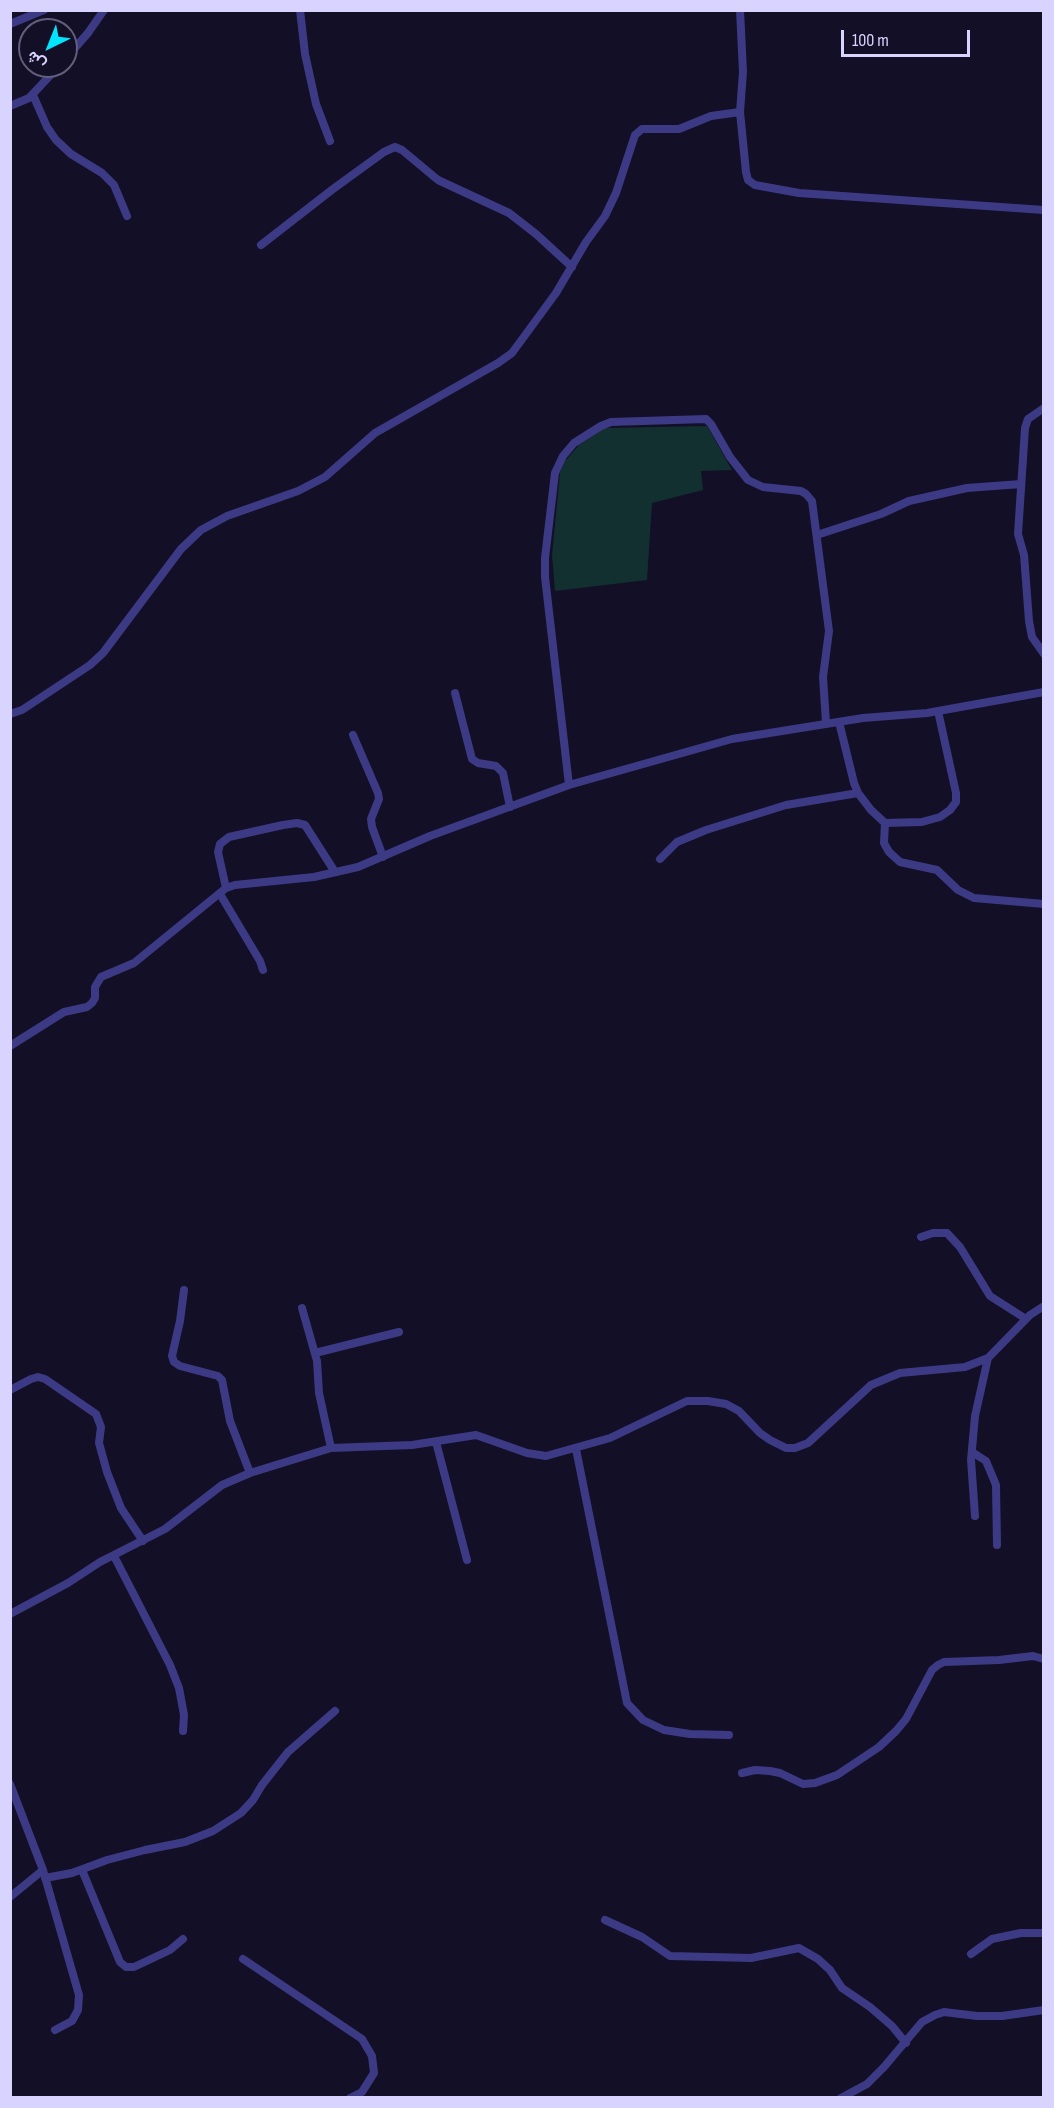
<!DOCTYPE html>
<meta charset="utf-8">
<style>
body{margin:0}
#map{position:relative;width:1054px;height:2108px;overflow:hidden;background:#130f26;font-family:"Sofia Sans Condensed",Vazirmatn,sans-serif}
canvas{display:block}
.frame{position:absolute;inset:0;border:12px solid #d9d4ff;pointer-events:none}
.north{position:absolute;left:18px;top:18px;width:60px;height:60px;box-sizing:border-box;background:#130f26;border:2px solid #625e7d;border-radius:50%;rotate:223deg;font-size:16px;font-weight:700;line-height:24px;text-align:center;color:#d9d4ff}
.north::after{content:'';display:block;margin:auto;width:21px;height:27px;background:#00e5ff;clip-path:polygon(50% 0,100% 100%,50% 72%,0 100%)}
.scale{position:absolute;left:841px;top:30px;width:129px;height:27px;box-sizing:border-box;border:3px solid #d9d4ff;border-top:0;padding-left:8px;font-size:18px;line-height:21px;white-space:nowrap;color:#d9d4ff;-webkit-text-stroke:4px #130f26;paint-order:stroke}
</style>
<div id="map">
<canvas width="1054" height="2108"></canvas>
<div class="frame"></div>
<div class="north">ش</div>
<div class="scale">100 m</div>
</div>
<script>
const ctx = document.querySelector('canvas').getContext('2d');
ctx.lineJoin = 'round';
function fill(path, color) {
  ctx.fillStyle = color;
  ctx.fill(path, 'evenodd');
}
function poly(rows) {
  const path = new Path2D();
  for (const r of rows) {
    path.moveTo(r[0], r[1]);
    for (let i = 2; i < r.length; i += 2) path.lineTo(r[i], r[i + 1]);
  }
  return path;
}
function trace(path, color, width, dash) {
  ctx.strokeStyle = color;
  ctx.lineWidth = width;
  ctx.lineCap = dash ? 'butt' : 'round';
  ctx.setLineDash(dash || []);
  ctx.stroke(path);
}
fill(poly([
 [707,426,732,470,701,471,703,490,652,503,647,580,555,591,552,555,560,473,565,461,579,445,605,428]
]), '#12302f');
trace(poly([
 [300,10,305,54,316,104,330,141],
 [740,10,743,72,740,112,746,172,748,180,755,185,799,193,1044,210],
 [10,24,44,10],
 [66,58,88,33,104,10],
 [33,95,47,127,56,140,71,154,102,173,114,185,127,216],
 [10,106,29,98,59,66],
 [261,245,333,189,384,152,395,147,402,150,438,180,509,213,536,234,572,267],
 [1044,408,1028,419,1025,428,1018,534,1024,555,1029,621,1032,637,1044,654],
 [817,535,881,514,909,501,967,488,1021,484],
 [455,693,472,759,478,763,496,766,503,773,510,807],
 [10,714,22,710,90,665,103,653,181,549,201,530,227,516,298,491,325,477,375,433,498,363,512,353,556,293,586,242,605,216,616,193,635,135,642,129,679,129,711,116,740,112],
 [839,722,854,783,858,793,871,810,885,823,884,843,889,852,900,862,937,870,958,890,974,898,1044,904],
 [353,735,378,793,379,799,371,819,372,827,383,857],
 [569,785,545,577,545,558,555,473,563,456,574,443,601,426,611,422,706,419,711,424,730,457,748,480,763,487,801,491,806,494,812,501,829,631,823,677,826,723],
 [885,823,922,822,940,817,950,810,956,802,956,793,938,711],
 [660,859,677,842,706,830,786,805,858,793],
 [226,888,218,852,220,844,229,837,283,825,297,823,305,825,335,872],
 [220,894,260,961,263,970],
 [10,1046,64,1012,87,1007,92,1003,95,998,95,987,101,977,134,963,226,888,235,885,314,877,358,867,430,836,569,785,732,739,863,718,927,713,1044,692],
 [921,1237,933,1233,947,1233,960,1247,990,1296,1026,1319],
 [184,1290,180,1321,172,1356,174,1362,180,1366,218,1376,222,1380,230,1421,250,1473],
 [302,1308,317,1361,319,1393,331,1448],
 [315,1353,399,1332],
 [10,1390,31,1379,38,1377,45,1379,96,1414,101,1427,99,1443,107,1472,121,1508,143,1541],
 [436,1442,467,1560],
 [576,1449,627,1703,643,1720,664,1730,690,1734,729,1735],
 [972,1452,986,1461,996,1485,997,1545],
 [975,1516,971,1460,975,1416,988,1358],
 [114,1556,170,1665,179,1688,184,1715,183,1731],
 [10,1614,68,1583,100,1562,165,1529,222,1485,250,1473,331,1448,412,1445,476,1435,527,1453,546,1456,610,1438,687,1401,708,1401,726,1404,739,1411,760,1433,770,1440,786,1448,795,1448,808,1443,871,1385,900,1373,965,1367,988,1358,1030,1315,1044,1306],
 [742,1773,755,1770,770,1771,780,1773,803,1784,815,1783,837,1775,879,1747,896,1731,906,1719,932,1670,938,1665,944,1662,999,1660,1033,1656,1044,1659],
 [10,1784,43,1870,79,1995,78,2010,72,2021,55,2030],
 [82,1870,120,1962,126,1967,134,1967,170,1950,183,1939],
 [45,1878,72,1873,107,1860,145,1850,185,1842,213,1831,241,1813,253,1800,262,1785,288,1752,335,1711],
 [10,1897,43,1870],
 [605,1920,642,1937,670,1956,751,1958,799,1948,818,1959,830,1970,842,1988,870,2007,892,2026,906,2043],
 [971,1954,992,1939,1021,1933,1044,1933],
 [243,1959,362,2039,372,2056,374,2073,362,2092,350,2098],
 [841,2098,867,2084,884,2067,922,2022,935,2015,944,2012,977,2016,1002,2016,1044,2010]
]), '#3d3a85', 8);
</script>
